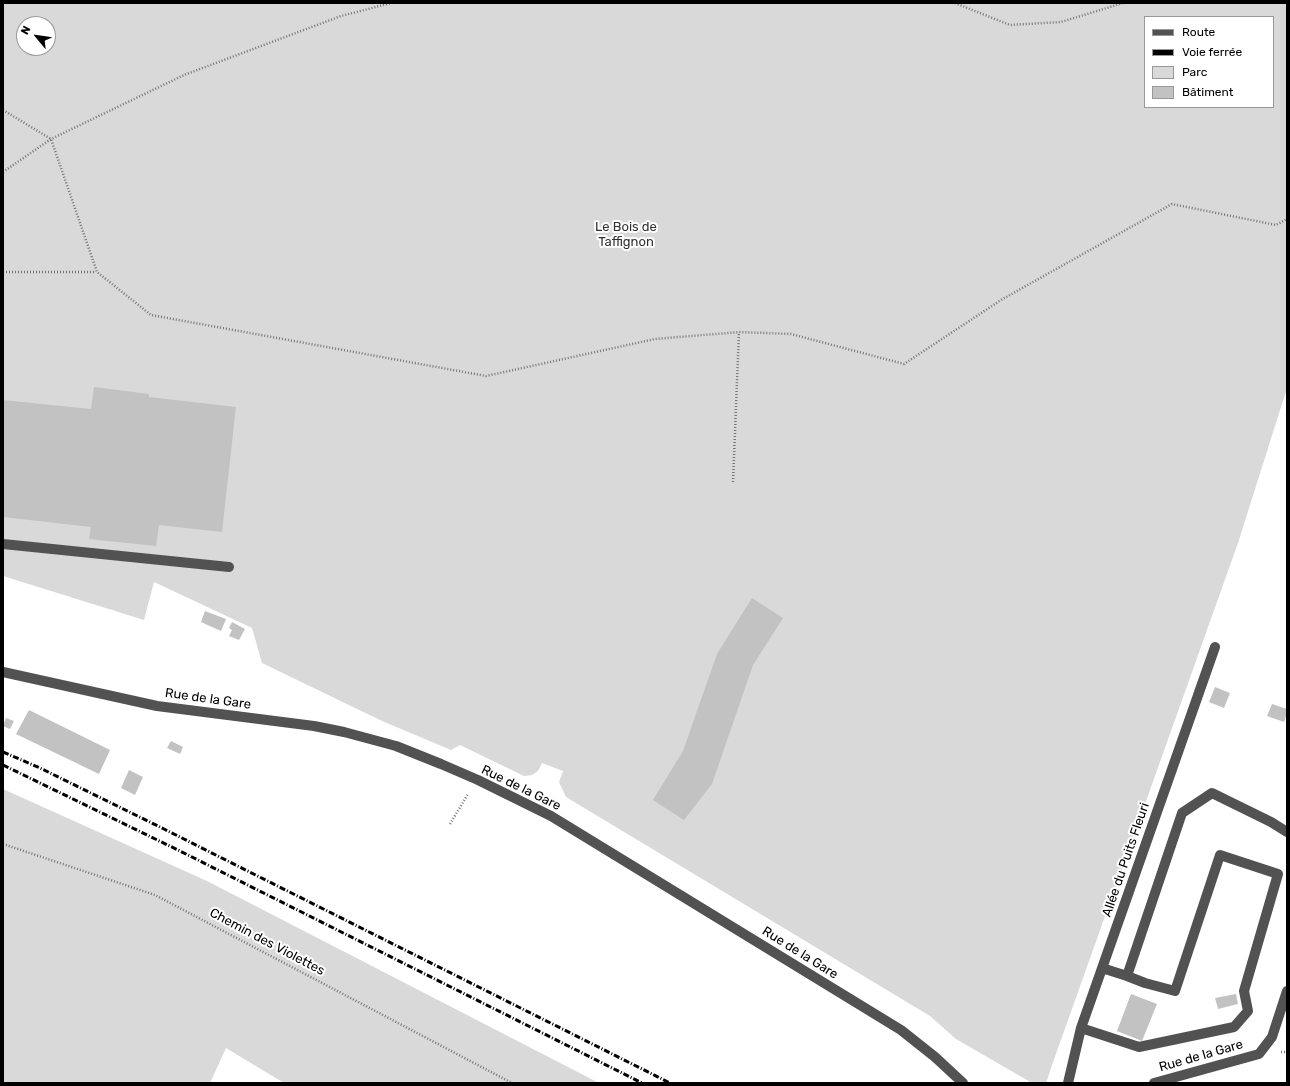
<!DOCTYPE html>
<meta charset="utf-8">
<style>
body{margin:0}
#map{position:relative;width:1290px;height:1086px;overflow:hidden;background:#fff;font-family:Rubik,sans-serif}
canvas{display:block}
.frame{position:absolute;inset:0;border:4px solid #000;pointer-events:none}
.legend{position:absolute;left:1144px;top:16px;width:130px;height:92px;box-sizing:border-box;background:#fff;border:1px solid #999;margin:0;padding:5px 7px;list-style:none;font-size:12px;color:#000}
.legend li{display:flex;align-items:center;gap:8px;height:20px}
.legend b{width:20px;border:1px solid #999}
.north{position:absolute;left:16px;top:16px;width:40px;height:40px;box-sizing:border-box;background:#fff;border:1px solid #999;border-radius:50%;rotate:299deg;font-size:11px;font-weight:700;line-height:16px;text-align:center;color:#000}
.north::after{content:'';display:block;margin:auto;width:14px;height:18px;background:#000;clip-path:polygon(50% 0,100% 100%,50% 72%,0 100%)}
</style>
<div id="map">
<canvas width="1290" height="1086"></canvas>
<div class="frame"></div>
<ul class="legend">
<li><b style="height:5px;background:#525252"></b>Route</li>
<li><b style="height:5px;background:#000"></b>Voie ferrée</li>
<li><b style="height:11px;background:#d9d9d9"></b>Parc</li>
<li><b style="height:11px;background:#c2c2c2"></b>Bâtiment</li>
</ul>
<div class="north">N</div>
</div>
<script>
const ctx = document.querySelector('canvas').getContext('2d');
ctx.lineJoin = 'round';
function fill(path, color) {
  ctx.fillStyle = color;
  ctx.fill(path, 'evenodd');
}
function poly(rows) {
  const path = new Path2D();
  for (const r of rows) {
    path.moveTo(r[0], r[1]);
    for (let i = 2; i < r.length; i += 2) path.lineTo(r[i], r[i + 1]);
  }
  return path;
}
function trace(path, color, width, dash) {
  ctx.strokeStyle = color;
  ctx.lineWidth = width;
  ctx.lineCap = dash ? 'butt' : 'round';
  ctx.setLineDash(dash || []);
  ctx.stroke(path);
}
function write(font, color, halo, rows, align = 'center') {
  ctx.font = font + ' Rubik,sans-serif';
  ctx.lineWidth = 4;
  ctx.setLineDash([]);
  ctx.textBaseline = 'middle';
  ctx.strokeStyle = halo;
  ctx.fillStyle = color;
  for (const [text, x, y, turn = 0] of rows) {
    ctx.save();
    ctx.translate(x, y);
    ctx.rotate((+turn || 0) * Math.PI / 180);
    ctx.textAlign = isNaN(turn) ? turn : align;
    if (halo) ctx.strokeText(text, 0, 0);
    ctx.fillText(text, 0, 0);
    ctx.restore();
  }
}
fill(poly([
 [3,3,1287,3,1287,388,1238,543,1052,1065,1046,1083,1032,1083,956,1039,930,1016,566,797,559,782,563,771,542,763,538,771,532,775,524,776,460,745,451,750,382,721,262,663,252,628,154,582,144,620,3,576],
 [1145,17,1273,17,1273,107,1145,107],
 [24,24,48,24,48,48,24,48],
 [3,789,207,881,599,1083,284,1083,226,1048,210,1083,3,1083]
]), '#d9d9d9');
fill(poly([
 [94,387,149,394,149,397,236,407,222,532,159,525,156,546,89,539,91,527,3,517,3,400,91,409],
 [752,598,783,618,753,665,712,784,684,820,653,800,683,751,717,654],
 [205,611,226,619,221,631,201,622],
 [232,622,245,629,239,640,229,636,232,630,229,628],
 [1215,687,1230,693,1224,708,1209,702],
 [1272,704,1287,709,1287,713,1284,722,1267,716],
 [29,710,110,750,99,774,16,734],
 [6,718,14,721,10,729,3,726],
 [171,741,183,747,180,754,167,748],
 [129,770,143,777,135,795,121,788],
 [1131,994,1157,1004,1142,1041,1117,1031],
 [1236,994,1238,1004,1218,1009,1215,998]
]), '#c2c2c2');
trace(poly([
 [955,3,1010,25,1061,22,1123,3],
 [3,110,51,139,97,272,151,315,486,376,655,339,739,332,791,334,904,364,1001,300,1172,204,1276,225,1287,219],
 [3,172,51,139,184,75,341,16,391,3],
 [3,272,96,272],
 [733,482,739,332],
 [450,824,468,794],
 [3,844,155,895,512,1083],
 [1281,1052,1287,1052]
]), '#747474', 2.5, [1, 2]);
trace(poly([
 [3,544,229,567],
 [3,672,157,706,314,726,344,732,396,746,441,764,478,780,551,816,901,1030,935,1057,963,1083],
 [1102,968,1127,976,1182,813,1212,793,1271,822,1287,832],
 [1081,1028,1139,1047,1234,1027,1248,1011,1244,991,1278,874,1220,855,1175,991,1145,983,1127,976],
 [1068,1083,1081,1028,1215,647],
 [1154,1083,1259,1054,1272,1037,1287,991]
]), '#525252', 10);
trace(poly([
 [3,752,40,768,164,829,670,1083],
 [3,765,180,851,642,1083]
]), '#000', 3, [6, 2, 1, 2]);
write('13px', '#303030', '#fff', [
 ["Le Bois de",626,227],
 ["Taffignon",626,242]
]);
write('13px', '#000', '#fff', [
 ["Rue de la Gare",208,699,8],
 ["Rue de la Gare",521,788,26],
 ["Allée du Puits Fleuri",1126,860,-71],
 ["Chemin des Violettes",267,942,28],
 ["Rue de la Gare",800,953,32],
 ["Rue de la Gare",1201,1056,-16]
]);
</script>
